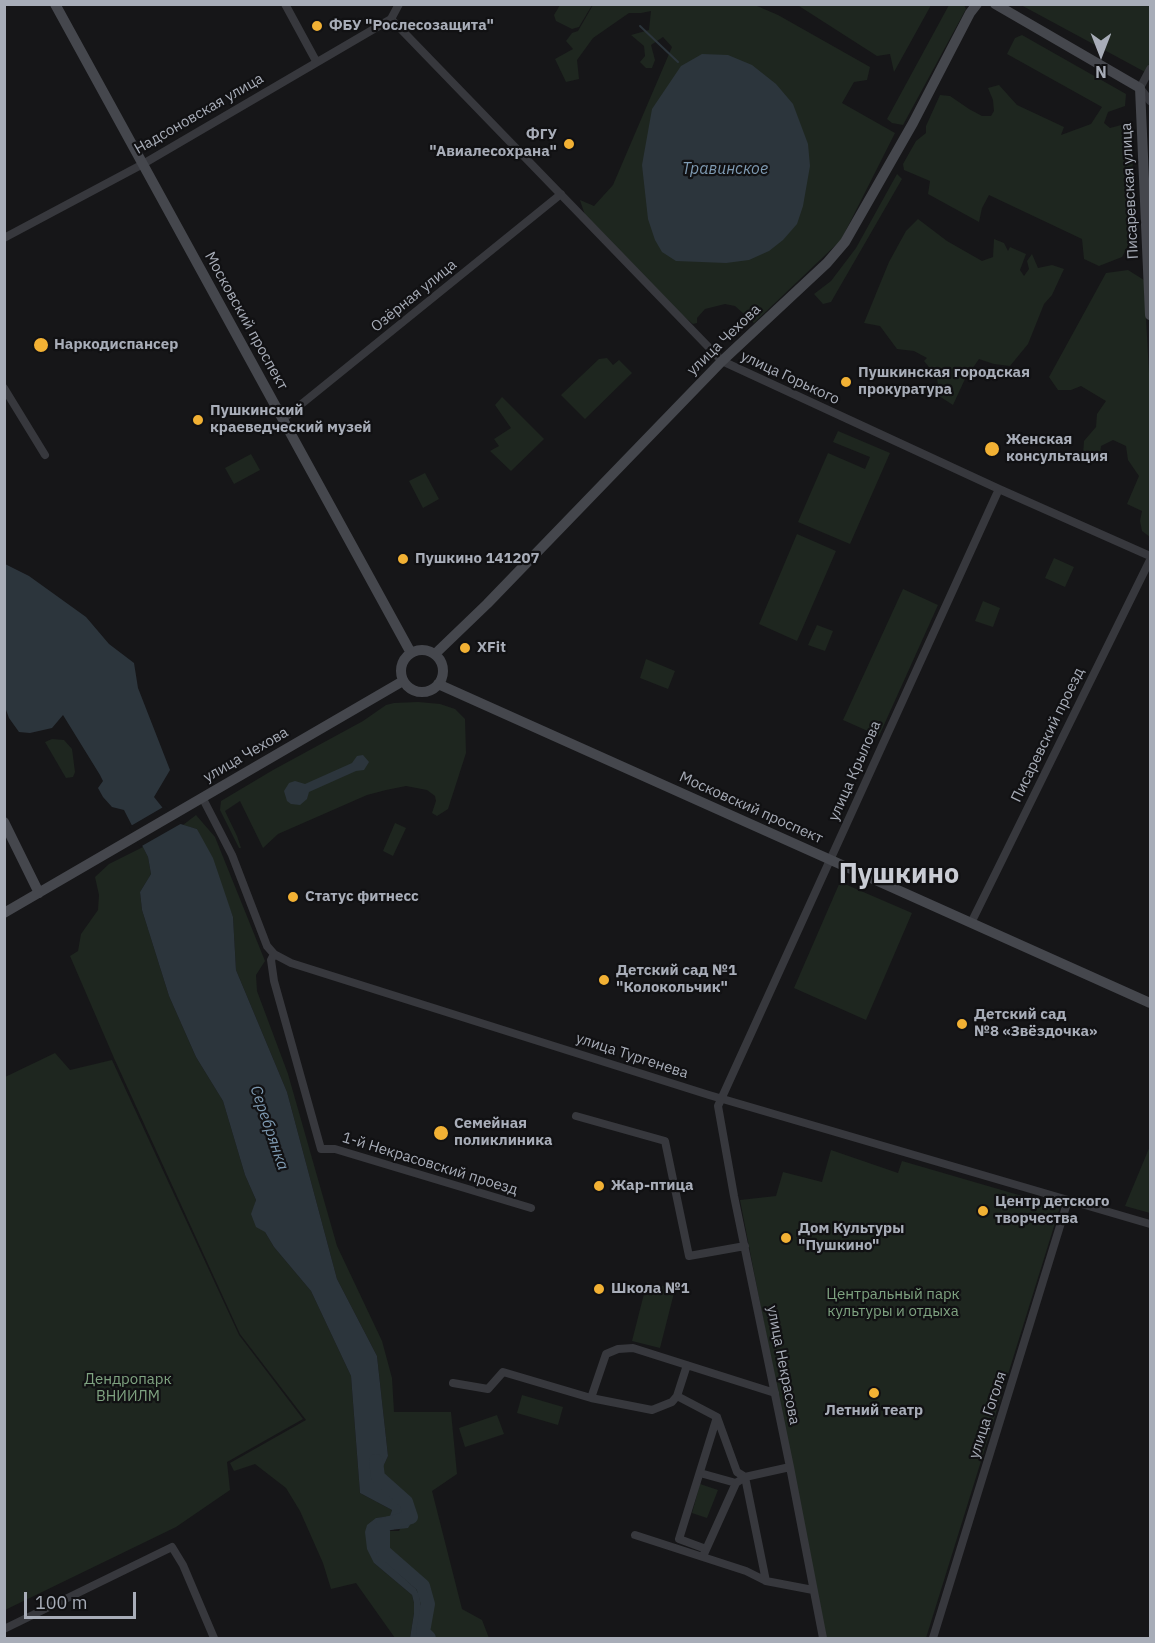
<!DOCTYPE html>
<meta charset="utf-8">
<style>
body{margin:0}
#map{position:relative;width:1155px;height:1643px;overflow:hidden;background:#161618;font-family:"IBM Plex Sans",sans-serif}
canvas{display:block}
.frame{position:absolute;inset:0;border:6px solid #a8adb8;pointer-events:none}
.north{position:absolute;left:1071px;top:24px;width:60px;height:60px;-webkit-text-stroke:4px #111113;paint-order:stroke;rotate:180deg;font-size:16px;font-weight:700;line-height:24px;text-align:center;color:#a8adb8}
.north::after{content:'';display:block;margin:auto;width:21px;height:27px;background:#a8adb8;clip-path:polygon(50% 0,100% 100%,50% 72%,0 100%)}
.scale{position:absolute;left:24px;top:1592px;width:112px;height:27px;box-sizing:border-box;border:3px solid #a8adb8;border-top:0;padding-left:8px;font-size:18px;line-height:21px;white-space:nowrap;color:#a8adb8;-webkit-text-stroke:4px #111113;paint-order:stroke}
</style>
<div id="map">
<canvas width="1155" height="1643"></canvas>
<div class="frame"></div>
<div class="north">N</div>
<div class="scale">100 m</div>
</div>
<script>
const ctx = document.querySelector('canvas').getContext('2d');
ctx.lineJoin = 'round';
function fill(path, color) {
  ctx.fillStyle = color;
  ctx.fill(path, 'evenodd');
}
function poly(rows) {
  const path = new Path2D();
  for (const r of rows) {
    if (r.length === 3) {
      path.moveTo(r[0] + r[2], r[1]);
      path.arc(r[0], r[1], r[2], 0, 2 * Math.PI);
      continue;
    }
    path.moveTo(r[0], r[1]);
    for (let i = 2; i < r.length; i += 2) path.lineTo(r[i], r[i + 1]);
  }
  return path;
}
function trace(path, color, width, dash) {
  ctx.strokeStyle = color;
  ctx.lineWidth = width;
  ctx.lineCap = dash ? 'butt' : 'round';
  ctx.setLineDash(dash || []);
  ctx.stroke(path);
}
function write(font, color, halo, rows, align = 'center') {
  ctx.font = font + ' "IBM Plex Sans",sans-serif';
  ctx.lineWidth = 4.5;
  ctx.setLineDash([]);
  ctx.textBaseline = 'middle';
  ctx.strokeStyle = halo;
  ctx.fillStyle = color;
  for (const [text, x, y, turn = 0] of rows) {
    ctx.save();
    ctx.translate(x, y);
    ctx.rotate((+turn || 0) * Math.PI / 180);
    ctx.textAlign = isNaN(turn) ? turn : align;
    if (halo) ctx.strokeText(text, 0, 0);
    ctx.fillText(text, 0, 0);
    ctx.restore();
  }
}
fill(poly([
 [800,4,930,4,930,7,894,72,890,54,877,56,799,6],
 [560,5,560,4,592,5,579,27,572,29,556,21,554,15],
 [593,5,757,5,757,6,778,15,870,67,867,80,854,82,842,103,895,133,841,240,754,323,735,306,725,304,705,309,697,318,697,323,693,324,682,315,585,215,580,200,594,206,613,185,672,47,663,37,651,45,655,60,652,68,646,68,640,62,645,56,644,46,631,35,649,30,651,11,641,13,629,13,593,38,577,60,579,79,566,82,555,59,573,49,566,41,572,33,578,31],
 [949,5,964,5,966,9,903,125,892,123,887,119],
 [1021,5,1150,5,1150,63,1145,72],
 [1022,35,1126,94,1125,106,1108,112,1104,123,1110,128,1125,124,1130,139,1136,198,1136,231,1122,257,1099,266,1084,259,1082,239,989,195,982,208,979,222,928,194,930,181,904,170,903,164,916,141,926,133,926,126,940,95,950,96,969,109,982,116,991,116,994,111,993,100,988,88,999,85,1017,105,1064,127,1061,135,1091,124,1102,107,1007,54,1015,38],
 [897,174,902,179,831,302,823,304,814,294,831,281,856,248],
 [918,219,947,241,982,261,993,257,994,239,1004,243,1008,251,1010,247,1026,254,1020,270,1024,276,1029,269,1027,261,1032,254,1038,268,1052,265,1064,269,1052,295,1044,304,1028,344,1010,366,994,364,979,359,965,379,953,405,939,396,937,377,924,361,927,358,914,351,897,349,880,326,864,323,889,262,906,231],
 [1128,270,1144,280,1150,392,1150,537,1142,531,1140,521,1142,511,1127,504,1139,476,1128,460,1126,446,1113,440,1101,446,1099,462,1087,462,1083,455,1084,441,1096,427,1097,414,1106,401,1081,386,1071,390,1058,390,1049,377,1106,273],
 [607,358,613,365,619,360,632,373,585,419,561,395,599,359],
 [502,397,544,439,511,471,490,451,499,446,494,439,511,428,495,405],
 [838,431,890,453,850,544,798,522,828,453,865,469,870,457,833,442],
 [251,454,260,470,234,484,225,468],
 [425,473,439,499,423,508,409,481],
 [797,534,836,551,797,641,759,624],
 [1054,558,1074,567,1065,587,1045,578],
 [903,589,938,605,879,736,843,720],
 [983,601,1000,608,993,627,975,621],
 [817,625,833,631,825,651,808,645],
 [646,659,675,671,668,689,640,678],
 [418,702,440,704,455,709,465,719,466,753,448,809,437,816,432,813,436,801,435,796,427,790,406,786,386,790,367,795,278,834,263,848,240,801,225,811,237,836,241,848,239,848,220,810,221,801,273,770,363,721,386,705,394,703],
 [52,739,64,740,72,749,75,772,73,777,66,778,45,742],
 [196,815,215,837,265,961,256,975,257,991,288,1074,337,1246,382,1341,392,1378,394,1412,451,1412,457,1474,432,1491,462,1609,482,1620,489,1638,419,1638,418,1632,422,1611,416,1589,385,1561,379,1548,376,1539,381,1531,399,1531,410,1509,381,1486,378,1477,388,1456,377,1356,337,1279,287,1092,236,970,233,917,197,829,183,825],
 [395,823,406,828,393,856,383,851],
 [143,847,148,857,151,874,140,892,142,910,169,996,196,1057,223,1101,245,1175,256,1200,252,1214,265,1232,274,1247,311,1291,351,1376,360,1493,392,1510,390,1517,376,1518,374,1563,412,1595,414,1603,414,1613,410,1638,395,1638,356,1583,331,1589,323,1563,300,1511,286,1488,255,1464,234,1471,230,1463,306,1420,240,1334,114,1058,70,956,78,951,81,934,98,910,99,895,95,877,109,864],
 [840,882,912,913,866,1020,794,988],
 [55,1053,70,1070,112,1060,239,1335,303,1419,227,1462,230,1490,176,1527,5,1610,5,1077],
 [1150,1146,1150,1213,1125,1206],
 [831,1150,898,1173,902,1161,1060,1207,926,1638,825,1638,740,1200,776,1196,783,1172,822,1182],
 [647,1282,675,1289,660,1348,632,1341],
 [522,1395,563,1407,558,1425,517,1413],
 [497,1415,504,1434,465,1447,459,1428],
 [700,1484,718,1490,707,1518,692,1513]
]), '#1e261f');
fill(poly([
 [702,54,728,55,752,65,776,84,793,104,808,144,810,166,803,206,797,224,783,240,769,251,749,260,726,263,676,261,662,252,655,240,648,219,642,165,652,109,681,66],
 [5,564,29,576,86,617,109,644,134,663,138,688,170,770,154,797,174,822,197,829,213,858,233,917,236,970,287,1092,337,1279,377,1356,388,1456,378,1478,381,1486,410,1509,413,1520,408,1528,381,1531,376,1539,385,1561,416,1589,419,1595,422,1611,418,1632,419,1638,410,1638,414,1613,414,1603,412,1595,374,1563,367,1549,365,1532,367,1525,376,1518,390,1516,392,1510,360,1493,351,1376,311,1291,274,1247,265,1232,256,1227,251,1214,256,1200,245,1175,223,1101,196,1057,169,996,142,910,140,892,151,874,148,857,124,810,112,807,103,797,98,788,103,781,100,775,63,715,52,728,30,733,19,732,9,718,5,707],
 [363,755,369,762,364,770,356,771,309,792,307,799,300,805,291,804,287,801,284,791,289,783,295,781,305,784,352,763,357,756]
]), '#2c353c');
fill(poly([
 [165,806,175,820,184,822,140,847,129,827]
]), '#161618');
trace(poly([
 [640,26,678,62]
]), '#2c353c', 2);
trace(poly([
 [376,1461,378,1477,406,1502,411,1517,383,1525,383,1551,423,1586,428,1604,423,1632,429,1638]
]), '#2c353c', 14);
trace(poly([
 [285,4,316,61],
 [391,19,722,361,999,489,1150,556],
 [1150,69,1140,88,1150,101],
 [4,238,143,164,391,19,399,4],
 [4,388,45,455],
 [283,419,561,194],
 [202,797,232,855,267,946,274,954,291,963,709,1095,1150,1224],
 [971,923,1150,560],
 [274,954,271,960,274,981,321,1149,335,1149,531,1208],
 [576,1116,665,1141,689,1256,745,1246],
 [453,1383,488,1389,503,1372,591,1398,652,1410,672,1402,677,1396,687,1365],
 [677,1396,717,1417,737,1472,745,1477],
 [591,1398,606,1354,618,1349,633,1348,775,1393],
 [700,1473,736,1483],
 [635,1535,746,1571,766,1581,813,1590],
 [706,1549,679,1539,717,1417],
 [704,1554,736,1483,745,1477],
 [766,1581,745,1477,790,1467],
 [4,1629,172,1547,183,1565,214,1638],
 [823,1638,790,1467,734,1196,718,1106,999,489],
 [933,1638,1068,1200]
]), '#37383d', 8);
trace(poly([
 [55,4,411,653],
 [995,4,1140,88,1150,315],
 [422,671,21],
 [435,654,487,604,722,361,827,263,845,242,913,123,970,13,977,4],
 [438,684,1150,1003],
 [4,822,39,893],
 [4,913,403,681]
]), '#45474d', 10);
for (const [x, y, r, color] of [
 [317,26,6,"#f2b134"],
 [569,144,6,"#f2b134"],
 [41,345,8,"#f2b134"],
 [846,382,6,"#f2b134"],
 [198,420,6,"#f2b134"],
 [992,449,8,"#f2b134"],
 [403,559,6,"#f2b134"],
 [465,648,6,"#f2b134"],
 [293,897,6,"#f2b134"],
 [604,980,6,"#f2b134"],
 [962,1024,6,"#f2b134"],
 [441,1133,8,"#f2b134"],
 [599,1186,6,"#f2b134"],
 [983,1211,6,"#f2b134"],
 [786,1238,6,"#f2b134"],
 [599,1289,6,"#f2b134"],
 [874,1393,6,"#f2b134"]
]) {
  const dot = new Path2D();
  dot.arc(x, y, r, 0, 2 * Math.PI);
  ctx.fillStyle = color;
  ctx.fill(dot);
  trace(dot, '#111113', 2);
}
write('bold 15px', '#a8adb8', '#111113', [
 ["ФБУ \"Рослесозащита\"",329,26],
 ["ФГУ",557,135,"right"],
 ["\"Авиалесохрана\"",557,152,"right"],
 ["Наркодиспансер",54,345],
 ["Пушкинская городская",858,373],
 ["прокуратура",858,390],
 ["Пушкинский",210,411],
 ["краеведческий музей",210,428],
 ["Женская",1006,440],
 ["консультация",1006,457],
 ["Пушкино 141207",415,559],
 ["XFit",477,648],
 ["Статус фитнесс",305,897],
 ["Детский сад №1",616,971],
 ["\"Колокольчик\"",616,988],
 ["Детский сад",974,1015],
 ["№8 «Звёздочка»",974,1032],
 ["Семейная",454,1124],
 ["поликлиника",454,1141],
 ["Жар-птица",611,1186],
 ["Центр детского",995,1202],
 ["творчества",995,1219],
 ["Дом Культуры",798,1229],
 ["\"Пушкино\"",798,1246],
 ["Школа №1",611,1289],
 ["Летний театр",874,1411,"center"]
], 'left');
write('15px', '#a8adb8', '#111113', [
 ["Надсоновская улица",199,114,-30],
 ["Писаревская улица",1130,191,-93],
 ["Озёрная улица",414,296,-39],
 ["Московский проспект",246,321,61],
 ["улица Чехова",724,340,-44],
 ["улица Горького",790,378,25],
 ["Писаревский проезд",1048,735,-64],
 ["улица Чехова",246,755,-30],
 ["улица Крылова",855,771,-66],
 ["Московский проспект",751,808,24],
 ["улица Тургенева",632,1056,18],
 ["1-й Некрасовский проезд",430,1164,17],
 ["улица Некрасова",783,1365,79],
 ["улица Гоголя",988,1415,-72]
]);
write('15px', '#7fa381', '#111113', [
 ["Центральный парк",893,1295],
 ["культуры и отдыха",893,1312],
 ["Дендропарк",128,1380],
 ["ВНИИЛМ",128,1397]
]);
write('italic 16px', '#7f9bb3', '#111113', [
 ["Травинское",725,169],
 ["Серебрянка",269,1128,71]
]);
write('bold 27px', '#c9ccd4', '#111113', [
 ["Пушкино",899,875]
]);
</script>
